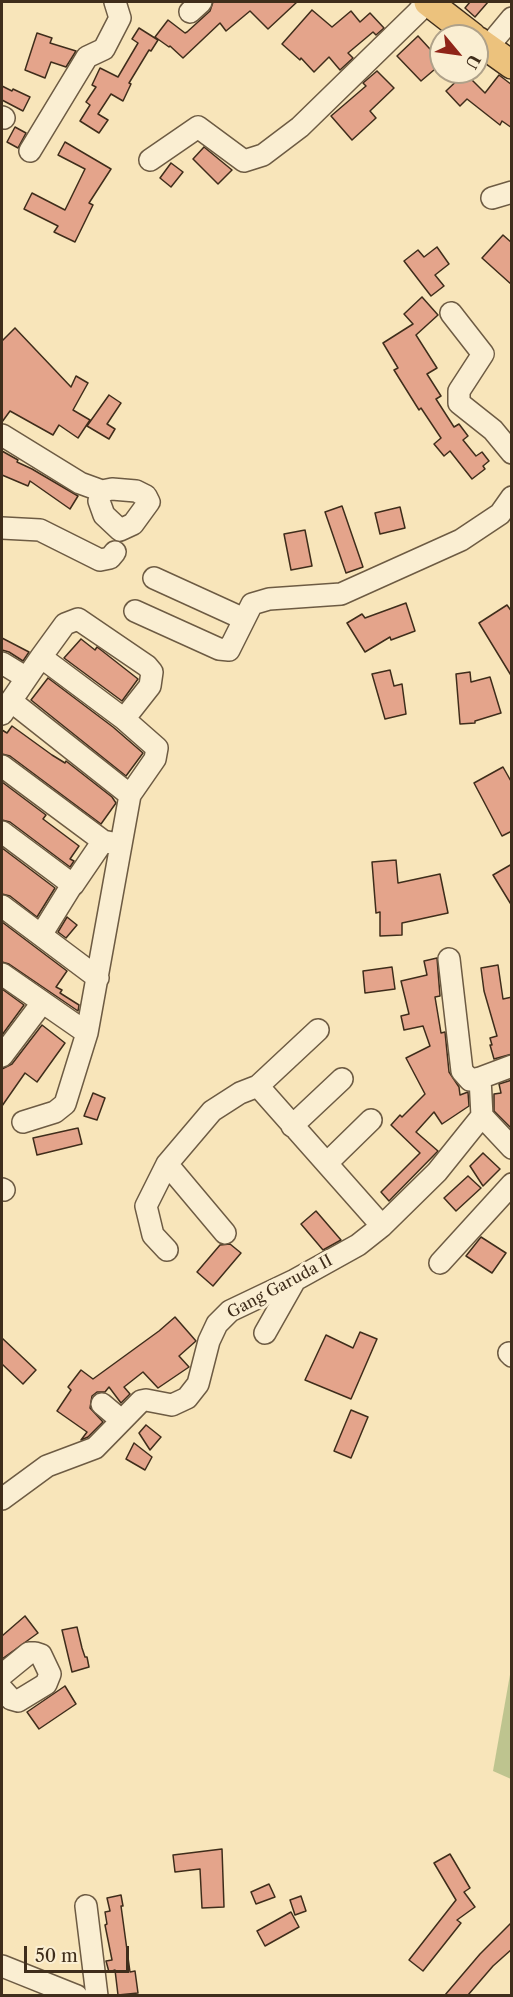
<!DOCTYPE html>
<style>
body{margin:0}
#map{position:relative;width:513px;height:1997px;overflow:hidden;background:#f8e5ba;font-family:"Libre Caslon Text",serif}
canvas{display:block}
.frame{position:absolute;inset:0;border:3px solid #3f2d1b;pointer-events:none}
.north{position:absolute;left:429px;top:24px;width:60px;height:60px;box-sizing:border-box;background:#faeed2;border:2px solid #afa189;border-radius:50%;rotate:119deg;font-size:16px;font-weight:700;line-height:24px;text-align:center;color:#3f2d1b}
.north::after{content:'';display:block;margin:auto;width:21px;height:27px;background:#8f2418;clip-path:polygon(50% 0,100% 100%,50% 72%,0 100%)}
.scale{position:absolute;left:24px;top:1946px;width:105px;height:27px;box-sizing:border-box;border:3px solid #3f2d1b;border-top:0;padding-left:8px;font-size:18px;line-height:21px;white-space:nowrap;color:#3f2d1b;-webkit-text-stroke:4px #faeed2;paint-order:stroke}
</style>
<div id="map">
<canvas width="513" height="1997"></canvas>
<div class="frame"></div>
<div class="north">U</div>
<div class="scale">50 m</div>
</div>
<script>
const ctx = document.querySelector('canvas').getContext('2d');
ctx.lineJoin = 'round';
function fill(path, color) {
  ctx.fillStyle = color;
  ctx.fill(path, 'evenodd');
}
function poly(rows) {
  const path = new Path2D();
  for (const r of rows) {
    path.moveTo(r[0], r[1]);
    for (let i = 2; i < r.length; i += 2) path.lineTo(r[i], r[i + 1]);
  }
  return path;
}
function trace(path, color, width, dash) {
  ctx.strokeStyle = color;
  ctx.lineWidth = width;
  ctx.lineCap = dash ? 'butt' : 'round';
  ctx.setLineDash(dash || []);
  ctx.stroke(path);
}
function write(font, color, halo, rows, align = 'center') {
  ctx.font = font + ' "Libre Caslon Text",serif';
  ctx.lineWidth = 6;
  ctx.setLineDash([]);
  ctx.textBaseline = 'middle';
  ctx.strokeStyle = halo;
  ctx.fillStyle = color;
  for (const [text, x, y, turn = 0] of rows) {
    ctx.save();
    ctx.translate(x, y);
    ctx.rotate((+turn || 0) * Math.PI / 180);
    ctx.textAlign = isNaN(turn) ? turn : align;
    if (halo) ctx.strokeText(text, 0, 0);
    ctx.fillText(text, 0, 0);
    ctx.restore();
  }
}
fill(poly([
 [511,1669,512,1669,511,1779,493,1771]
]), '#bec48f');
const building = poly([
 [213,2,297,2,268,29,250,11,226,31,220,23,183,58,170,46,169,47,155,37,168,20,185,33,187,32,210,11,213,2],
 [470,2,488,2,475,17,465,8,470,2],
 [312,10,332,27,351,11,360,22,370,13,384,28,376,35,373,32,348,53,353,58,340,70,329,57,314,72,301,58,300,60,282,44,312,10],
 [139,28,158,40,151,51,149,50,129,83,131,84,123,101,111,94,98,114,108,120,99,133,80,121,90,105,86,102,96,87,92,85,100,68,118,77,138,43,132,39,139,28],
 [37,33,52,38,50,43,76,51,66,67,51,62,45,78,25,70,37,33],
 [418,36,441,61,441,64,421,81,397,56,418,36],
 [377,71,394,88,370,111,376,118,352,140,331,116,366,86,363,83,377,71],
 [465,73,485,93,499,75,512,85,512,128,502,121,500,125,467,99,460,106,446,91,465,73],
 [2,86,12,91,13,89,30,97,23,111,2,100,2,86],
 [15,127,26,133,18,148,7,142,15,127],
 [65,142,111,169,89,203,93,205,75,242,54,232,58,226,24,209,32,193,65,210,85,169,58,155,65,142],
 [204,147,232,170,218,184,193,159,204,147],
 [171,163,183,172,171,187,160,178,171,163],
 [503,235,512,243,512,285,482,258,503,235],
 [437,247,449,264,435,275,444,286,431,296,404,261,418,250,424,257,437,247],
 [422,297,438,315,416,335,437,368,427,374,441,396,436,399,454,427,459,424,468,436,463,440,476,456,482,452,489,461,483,466,485,469,472,479,450,451,444,456,434,444,441,438,421,408,419,410,394,370,398,368,383,343,413,324,404,314,422,297],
 [15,328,71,387,76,376,88,383,73,410,90,420,78,438,59,425,53,435,10,411,2,422,2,341,15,328],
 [109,395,121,403,107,424,115,429,109,439,87,426,109,395],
 [2,451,18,460,17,462,32,469,78,496,70,509,30,481,28,486,2,475,2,451],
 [342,506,363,567,346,573,325,512,342,506],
 [400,507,405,528,380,534,375,513,400,507],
 [305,530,312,566,291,570,284,534,305,530],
 [406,603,415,631,391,640,390,637,365,652,347,623,362,614,365,618,406,603],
 [507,605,512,612,512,677,479,623,507,605],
 [2,638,29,652,23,661,9,652,2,650,2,638],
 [81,639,95,650,97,647,101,650,138,679,122,701,64,658,81,639],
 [390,670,394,686,402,684,406,714,385,719,372,674,390,670],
 [470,672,471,682,490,677,501,713,475,721,475,723,460,724,456,674,470,672],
 [48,678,113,727,143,753,126,776,31,700,48,678],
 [12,726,52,755,65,763,66,761,112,797,116,803,101,824,10,756,2,754,2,730,7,733,12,726],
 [503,767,512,783,512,831,502,836,474,783,503,767],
 [2,782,46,815,43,819,79,846,70,859,74,861,70,867,10,822,2,820,2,782],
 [2,848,55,888,37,917,10,896,2,894,2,848],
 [396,860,398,883,440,874,448,913,402,923,402,935,380,936,380,912,376,913,372,862,396,860],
 [512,864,512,906,493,875,512,864],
 [67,917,77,925,66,938,58,932,67,917],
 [2,922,67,971,56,987,62,990,60,993,79,1005,78,1011,9,964,2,962,2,922],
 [437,958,440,996,435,997,441,1033,445,1032,449,1072,459,1087,460,1095,468,1092,469,1106,442,1124,434,1112,416,1132,438,1151,389,1201,381,1192,420,1153,391,1125,400,1115,402,1117,425,1094,406,1058,430,1046,423,1026,404,1030,401,1016,409,1014,401,981,427,975,424,961,437,958],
 [498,965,503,999,512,997,512,1054,494,1059,490,1045,492,1045,490,1038,497,1036,484,991,481,968,498,965],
 [392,967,395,989,365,993,363,971,392,967],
 [2,989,24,1005,2,1035,2,989],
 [42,1025,65,1043,37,1082,25,1073,2,1106,2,1069,12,1064,42,1025],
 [512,1080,512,1129,494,1111,494,1094,501,1093,499,1084,512,1080],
 [93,1093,105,1098,97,1120,84,1116,93,1093],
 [78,1128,82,1144,37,1155,33,1138,78,1128],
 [483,1153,500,1169,483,1186,470,1166,483,1153],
 [468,1176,481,1188,456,1211,444,1198,468,1176],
 [316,1211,341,1240,323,1250,301,1224,316,1211],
 [481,1237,506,1253,492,1273,466,1256,481,1237],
 [230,1244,241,1253,213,1286,197,1272,220,1245,230,1244],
 [175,1317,196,1341,179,1356,189,1367,158,1388,143,1372,124,1387,130,1394,121,1403,109,1387,105,1392,97,1392,92,1396,90,1408,103,1422,88,1437,81,1440,87,1432,57,1411,71,1390,68,1387,81,1370,93,1379,159,1331,175,1317],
 [360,1332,377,1339,351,1399,305,1380,326,1335,353,1348,360,1332],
 [2,1338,36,1370,23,1384,2,1364,2,1338],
 [351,1410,368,1417,351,1458,334,1451,351,1410],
 [146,1425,161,1437,150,1450,139,1433,146,1425],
 [134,1443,152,1457,145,1470,126,1459,134,1443],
 [25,1616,38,1633,2,1659,2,1636,25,1616],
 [77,1627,82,1648,85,1657,87,1657,89,1667,72,1672,62,1630,77,1627],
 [65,1686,76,1704,39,1729,27,1712,65,1686],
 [222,1849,224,1907,202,1908,200,1869,175,1872,173,1855,222,1849],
 [450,1854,470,1888,464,1892,475,1907,457,1920,461,1923,423,1971,409,1960,456,1900,434,1863,450,1854],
 [269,1884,275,1897,256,1904,251,1892,269,1884],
 [121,1895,123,1906,121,1906,130,1972,135,1971,138,1993,118,1995,115,1970,109,1972,106,1961,112,1960,105,1925,107,1924,105,1912,110,1911,107,1898,121,1895],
 [301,1896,306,1911,295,1915,290,1900,301,1896],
 [291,1912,299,1927,265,1946,257,1931,291,1912],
 [512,1922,512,1949,493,1966,468,1995,445,1995,480,1954,512,1922]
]);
fill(building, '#e4a48b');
trace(building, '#3f2d1b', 1.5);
const minor = poly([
 [190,12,201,2],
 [487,48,512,18],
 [2,117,4,118],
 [30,151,87,57,104,49,120,18,115,2],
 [150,160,198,127,244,161,263,155,300,127,418,12,426,2],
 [492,198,512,192],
 [451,313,483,354,459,391,459,403,493,430,512,453],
 [2,435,80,483,102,491,112,489,136,491,146,496,149,502,133,524,120,530,104,515,99,501,102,491],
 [2,528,40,530,100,560,110,558,115,552],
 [154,578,244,619],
 [135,611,219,649,229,650,252,604,269,599,341,594,461,540,500,514,512,497],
 [41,657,65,624,78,619,147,666,152,672,150,686,124,719],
 [2,663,25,677],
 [11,701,130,795],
 [2,714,41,657,124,719,157,748,155,759,130,795,87,1033,65,1104,55,1112,23,1122],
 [2,766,103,841,121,845],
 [2,832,73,885,103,841],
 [2,906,98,978],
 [41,935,72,885],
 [449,959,462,1071,470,1080,480,1078],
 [2,974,87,1033],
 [2,1056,42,1003],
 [258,1086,382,1226],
 [482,1116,512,1148],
 [292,1126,342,1079],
 [327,1163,371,1120],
 [167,1164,225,1233],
 [2,1189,4,1190],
 [167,1250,153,1235,146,1206,167,1164,212,1111,240,1093,258,1086,318,1030],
 [440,1263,512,1184],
 [265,1333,295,1280],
 [509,1353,512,1356],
 [102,1404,121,1420],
 [2,1499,47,1466,95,1448,141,1401,146,1400,172,1405,187,1398,198,1384,209,1341,217,1324,230,1311,295,1280,358,1245,382,1226,437,1172,482,1116,480,1078,512,1066],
 [2,1675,29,1653,35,1653,41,1655,50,1674,46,1684,18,1701,11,1699,2,1689],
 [86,1906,97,1996],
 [2,1966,77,1996]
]);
const major = poly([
 [428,2,472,36],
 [477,40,512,65]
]);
trace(minor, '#6d5b43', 24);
trace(major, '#3f2d1b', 30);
trace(minor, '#faeed2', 21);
trace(major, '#ecc27d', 27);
write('16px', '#3f2d1b', '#faeed2', [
 ["Gang Garuda II",280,1287,-28]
]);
</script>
